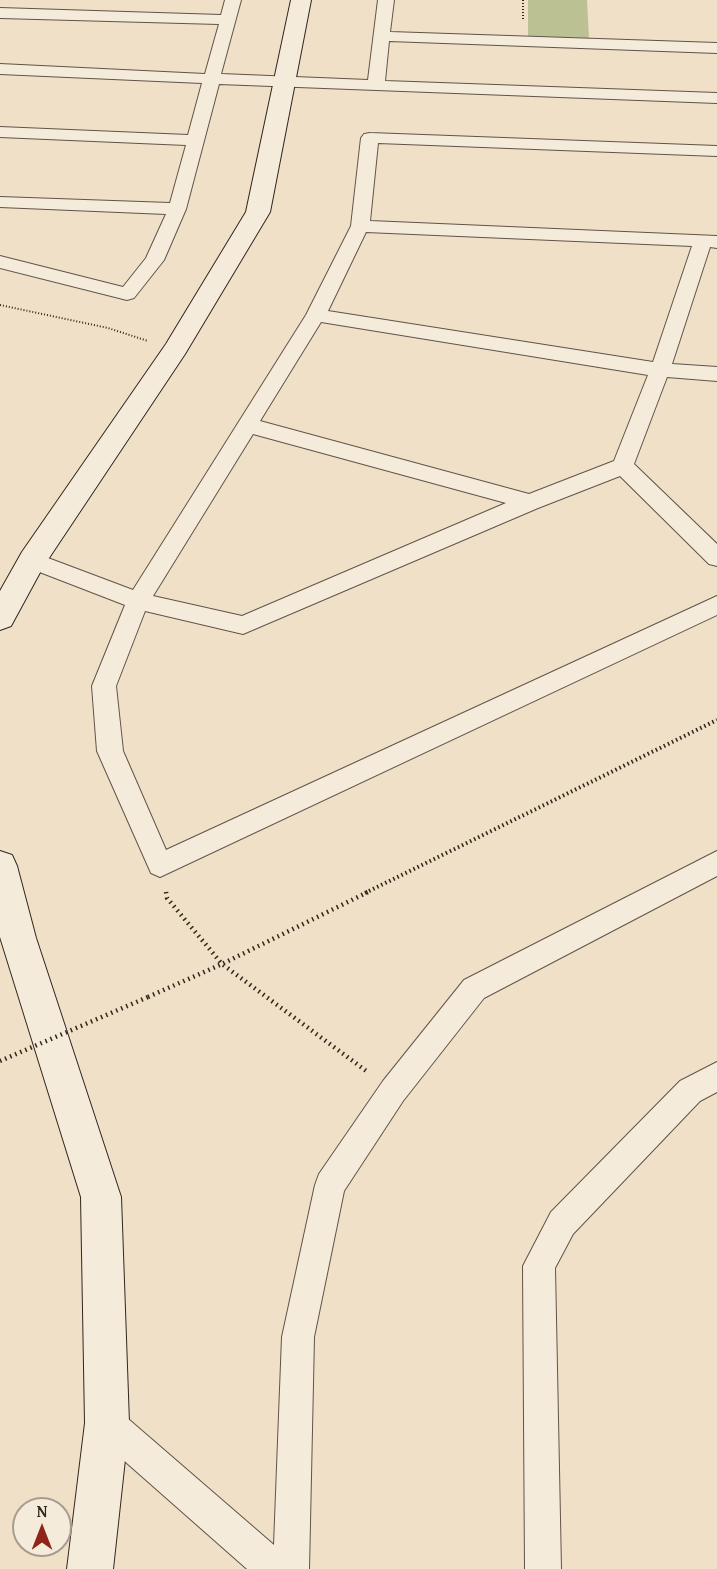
<!DOCTYPE html>
<style>
body{margin:0}
#map{position:relative;width:717px;height:1569px;overflow:hidden;background:#efe0c7;font-family:"Gentium Book Plus",serif}
canvas{display:block}
.north{position:absolute;left:12px;top:1497px;width:60px;height:60px;box-sizing:border-box;background:#f5ebdb;border:2px solid #a69c8f;border-radius:50%;rotate:0deg;font-size:16px;font-weight:700;line-height:24px;text-align:center;color:#30261e}
.north::after{content:'';display:block;margin:auto;width:21px;height:27px;background:#8f2418;clip-path:polygon(50% 0,100% 100%,50% 72%,0 100%)}
</style>
<div id="map">
<canvas width="717" height="1569"></canvas>
<div class="north">N</div>
</div>
<script>
const ctx = document.querySelector('canvas').getContext('2d');
ctx.lineJoin = 'round';
function fill(path, color) {
  ctx.fillStyle = color;
  ctx.fill(path, 'evenodd');
}
function poly(rows) {
  const path = new Path2D();
  for (const r of rows) {
    path.moveTo(r[0], r[1]);
    for (let i = 2; i < r.length; i += 2) path.lineTo(r[i], r[i + 1]);
  }
  return path;
}
function trace(path, color, width, dash) {
  ctx.strokeStyle = color;
  ctx.lineWidth = width;
  ctx.lineCap = dash ? 'butt' : 'round';
  ctx.setLineDash(dash || []);
  ctx.stroke(path);
}
fill(poly([
 [528,0,587,0,589,38,528,36]
]), '#bcc193');
const street = poly([
 [225,0,241,0,221,74,368,80,378,0,394,0,390,32,717,43,717,53,389,41,385,81,717,93,717,103,219,84,186,209,164,260,134,298,127,300,0,268,0,256,123,287,146,258,166,214,0,207,0,197,170,203,186,145,0,137,0,127,188,135,202,83,0,74,0,64,205,74,219,24,0,18,0,8,221,15,225,0],
 [370,133,717,146,717,156,378,143,370,221,717,236,717,248,710,247,672,364,717,367,717,381,667,377,634,464,717,544,717,566,709,564,620,476,538,508,243,634,145,611,116,686,123,751,166,850,717,596,717,615,160,877,151,873,97,751,92,686,125,605,24,566,21,560,24,554,32,552,133,590,306,315,351,226,361,138,364,134,370,133],
 [366,232,692,246,653,362,328,311,366,232],
 [321,322,648,375,614,461,529,494,260,421,321,322],
 [253,434,506,503,242,616,153,596,253,434],
 [717,851,717,876,484,998,403,1101,344,1191,314,1337,309,1569,247,1569,95,1435,90,1423,95,1411,107,1406,119,1411,274,1545,282,1337,315,1185,319,1174,383,1081,464,980,717,851],
 [717,1062,717,1092,700,1101,573,1234,555,1268,561,1569,525,1569,523,1266,551,1212,680,1081,717,1062]
]);
const secondary = poly([
 [291,0,311,0,270,212,185,354,43,567,11,626,0,630,0,591,22,552,166,344,246,212,291,0],
 [0,851,12,855,17,866,36,938,121,1197,129,1423,113,1569,67,1569,85,1423,81,1197,0,937,0,851]
]);
trace(street, '#605448', 2);
trace(secondary, '#30261e', 2);
trace(poly([
 [523,0,523,20],
 [0,305,108,328,148,341]
]), '#30261e', 2, [1, 2]);
trace(poly([
 [365,893,717,720]
]), '#30261e', 4, [1.5, 3]);
trace(poly([
 [166,892,167,898,222,964,369,1073],
 [148,997,222,964,368,892]
]), '#30261e', 4.5, [1.5, 4]);
fill(street, '#f5ebdb');
fill(secondary, '#f5ebdb');
trace(poly([
 [0,1061,148,997]
]), '#30261e', 4.5, [1.5, 4]);
</script>
